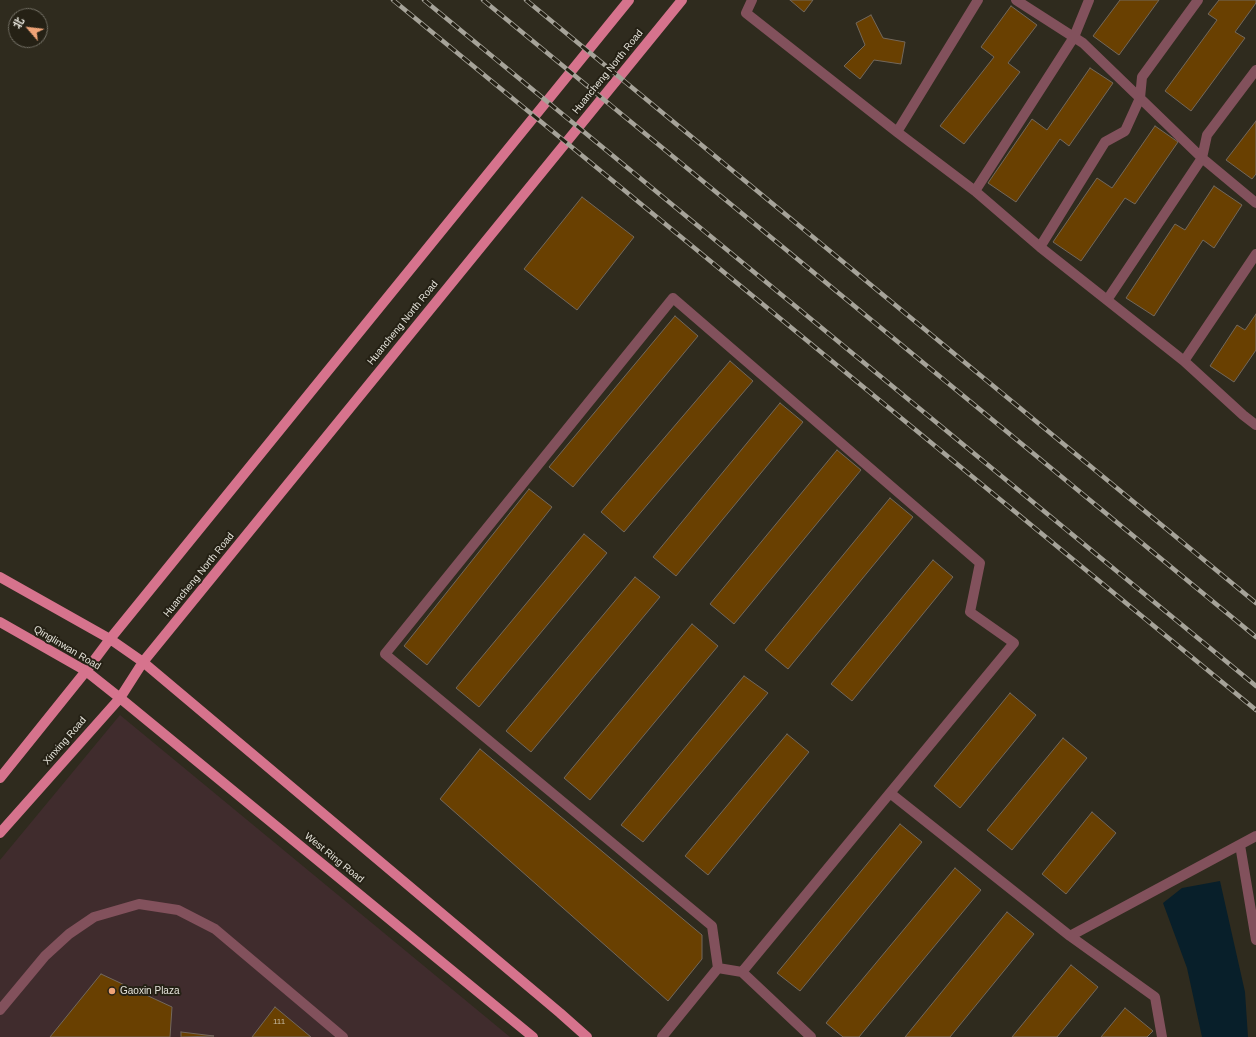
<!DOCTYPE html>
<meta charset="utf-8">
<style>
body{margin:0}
#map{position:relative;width:1256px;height:1037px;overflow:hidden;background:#2f2b1e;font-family:Arial,"Noto Sans SC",sans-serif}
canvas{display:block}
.north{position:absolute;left:8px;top:8px;width:40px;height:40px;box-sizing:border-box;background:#252115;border:1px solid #726f64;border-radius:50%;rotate:298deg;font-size:11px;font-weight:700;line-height:16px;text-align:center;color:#e5e3da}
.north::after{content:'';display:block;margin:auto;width:14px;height:18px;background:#efa377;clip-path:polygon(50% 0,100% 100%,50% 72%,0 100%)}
</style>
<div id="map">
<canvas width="1256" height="1037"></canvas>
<div class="north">北</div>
</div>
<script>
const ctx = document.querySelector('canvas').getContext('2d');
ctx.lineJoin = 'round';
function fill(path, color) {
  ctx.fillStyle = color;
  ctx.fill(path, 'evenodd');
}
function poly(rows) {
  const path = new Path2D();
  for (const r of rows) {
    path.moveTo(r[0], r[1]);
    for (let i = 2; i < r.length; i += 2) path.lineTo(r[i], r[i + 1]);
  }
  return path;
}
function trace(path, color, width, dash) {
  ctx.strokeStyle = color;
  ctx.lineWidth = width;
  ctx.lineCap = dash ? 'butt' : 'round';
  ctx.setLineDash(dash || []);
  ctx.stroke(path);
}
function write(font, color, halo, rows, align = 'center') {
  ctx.font = font + ' Arial,sans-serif';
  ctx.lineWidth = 4;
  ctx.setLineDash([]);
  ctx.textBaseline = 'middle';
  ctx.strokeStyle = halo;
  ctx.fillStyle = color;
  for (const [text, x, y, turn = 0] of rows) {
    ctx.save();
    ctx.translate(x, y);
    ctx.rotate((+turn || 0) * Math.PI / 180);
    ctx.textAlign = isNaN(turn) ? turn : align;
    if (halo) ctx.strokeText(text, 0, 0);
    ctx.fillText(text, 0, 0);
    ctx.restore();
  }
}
fill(poly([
 [120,715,510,1037,0,1037,0,860]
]), '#402c2d');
fill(poly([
 [1220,881,1245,992,1248,1037,1202,1037,1187,968,1163,903,1182,888]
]), '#081f2a');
const building = poly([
 [790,0,813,0,804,12,790,0],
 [1120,0,1159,0,1119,55,1093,36,1120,0],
 [1219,0,1256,0,1256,3,1235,32,1245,38,1191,111,1165,91,1217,20,1208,14,1219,0],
 [1011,6,1037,25,1008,63,1020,72,964,144,940,126,994,57,981,47,1011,6],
 [871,15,883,38,905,42,901,64,874,60,860,79,844,66,865,45,856,23,871,15],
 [1090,68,1113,83,1069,146,1060,139,1016,202,988,183,1032,119,1047,130,1090,68],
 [1256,121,1256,174,1252,179,1226,160,1256,121],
 [1155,126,1178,142,1135,204,1125,198,1081,261,1053,242,1097,178,1112,188,1155,126],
 [1214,186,1242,205,1214,248,1203,240,1154,316,1126,298,1175,224,1185,230,1214,186],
 [582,197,634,237,577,310,524,269,582,197],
 [1256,314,1256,350,1234,382,1210,366,1237,325,1245,330,1256,314],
 [675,316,698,336,573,487,549,467,675,316],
 [730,361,753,381,624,532,601,512,730,361],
 [780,403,803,422,676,576,653,557,780,403],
 [837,450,861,470,734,624,710,604,837,450],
 [529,489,552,507,427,665,404,646,529,489],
 [890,498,913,517,788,669,765,650,890,498],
 [584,534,607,553,479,707,456,688,584,534],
 [933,560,953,577,852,701,831,684,933,560],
 [635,577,660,597,531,752,506,731,635,577],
 [692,624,718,646,590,800,564,778,692,624],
 [744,676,768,693,643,842,621,825,744,676],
 [1010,693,1036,715,960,808,934,786,1010,693],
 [787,734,809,752,708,875,685,856,787,734],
 [1063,738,1087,758,1012,850,987,830,1063,738],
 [480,749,702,935,702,959,668,1001,440,799,480,749],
 [1092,812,1116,833,1066,894,1042,874,1092,812],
 [900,824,922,842,800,991,777,973,900,824],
 [955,868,981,890,859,1037,843,1037,826,1023,955,868],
 [1007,912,1034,934,950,1037,905,1037,1007,912],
 [1071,965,1098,987,1057,1037,1012,1037,1071,965],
 [101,974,172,1007,170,1037,50,1037,101,974],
 [275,1007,311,1037,252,1037,275,1007],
 [1125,1008,1153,1031,1147,1037,1101,1037,1125,1008],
 [181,1032,214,1036,181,1037,181,1032]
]);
fill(building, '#694001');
trace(building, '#73685c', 1);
trace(poly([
 [752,0,746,13,897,132,975,191,1040,247,1184,361,1243,415,1256,425],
 [1016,0,1083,43,1202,158,1256,203],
 [897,132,978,0],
 [975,191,1074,37,1089,0],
 [1040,247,1105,142,1125,131,1140,98,1142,77,1198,0],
 [1107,300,1202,158,1207,135,1256,70],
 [1184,361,1256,254],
 [890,793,1070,936],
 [1240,845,1256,940],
 [742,972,811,1037],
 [0,1010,45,956,69,934,94,917,139,904,178,910,215,929,343,1037],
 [662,1037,718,968,712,926,385,654,673,298,980,563,970,612,1014,643,742,972,718,968],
 [1162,1037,1155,997,1070,936,1256,836]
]), '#82515c', 10);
trace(poly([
 [0,577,110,639,143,662,560,1013,587,1037],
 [0,622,86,671,120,698,533,1037],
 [0,778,86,671,110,639,629,0],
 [0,833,120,698,143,662,682,0]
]), '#d6738d', 10);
const rail = poly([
 [393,0,1256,710],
 [424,0,1256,686],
 [483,0,1256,637],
 [526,0,1256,603]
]);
trace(rail, '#a6a399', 4.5);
trace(rail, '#252115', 3, [9]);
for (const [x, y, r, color] of [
 [112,991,4,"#efa377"]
]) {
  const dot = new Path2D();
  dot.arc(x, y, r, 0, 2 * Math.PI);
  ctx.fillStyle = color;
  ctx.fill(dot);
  trace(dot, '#252115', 1.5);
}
write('8px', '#c6baa4', null, [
 ["111",279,1022]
]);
write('10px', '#e5e3da', '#252115', [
 ["Huancheng North Road",608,72,-51],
 ["Huancheng North Road",403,323,-51],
 ["Huancheng North Road",199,575,-51],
 ["Qinglinwan Road",67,648,31],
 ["Xinxing Road",65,741,-49],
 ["West Ring Road",334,858,39]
]);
write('10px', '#e5e3da', '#252115', [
 ["Gaoxin Plaza",120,991]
], 'left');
</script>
